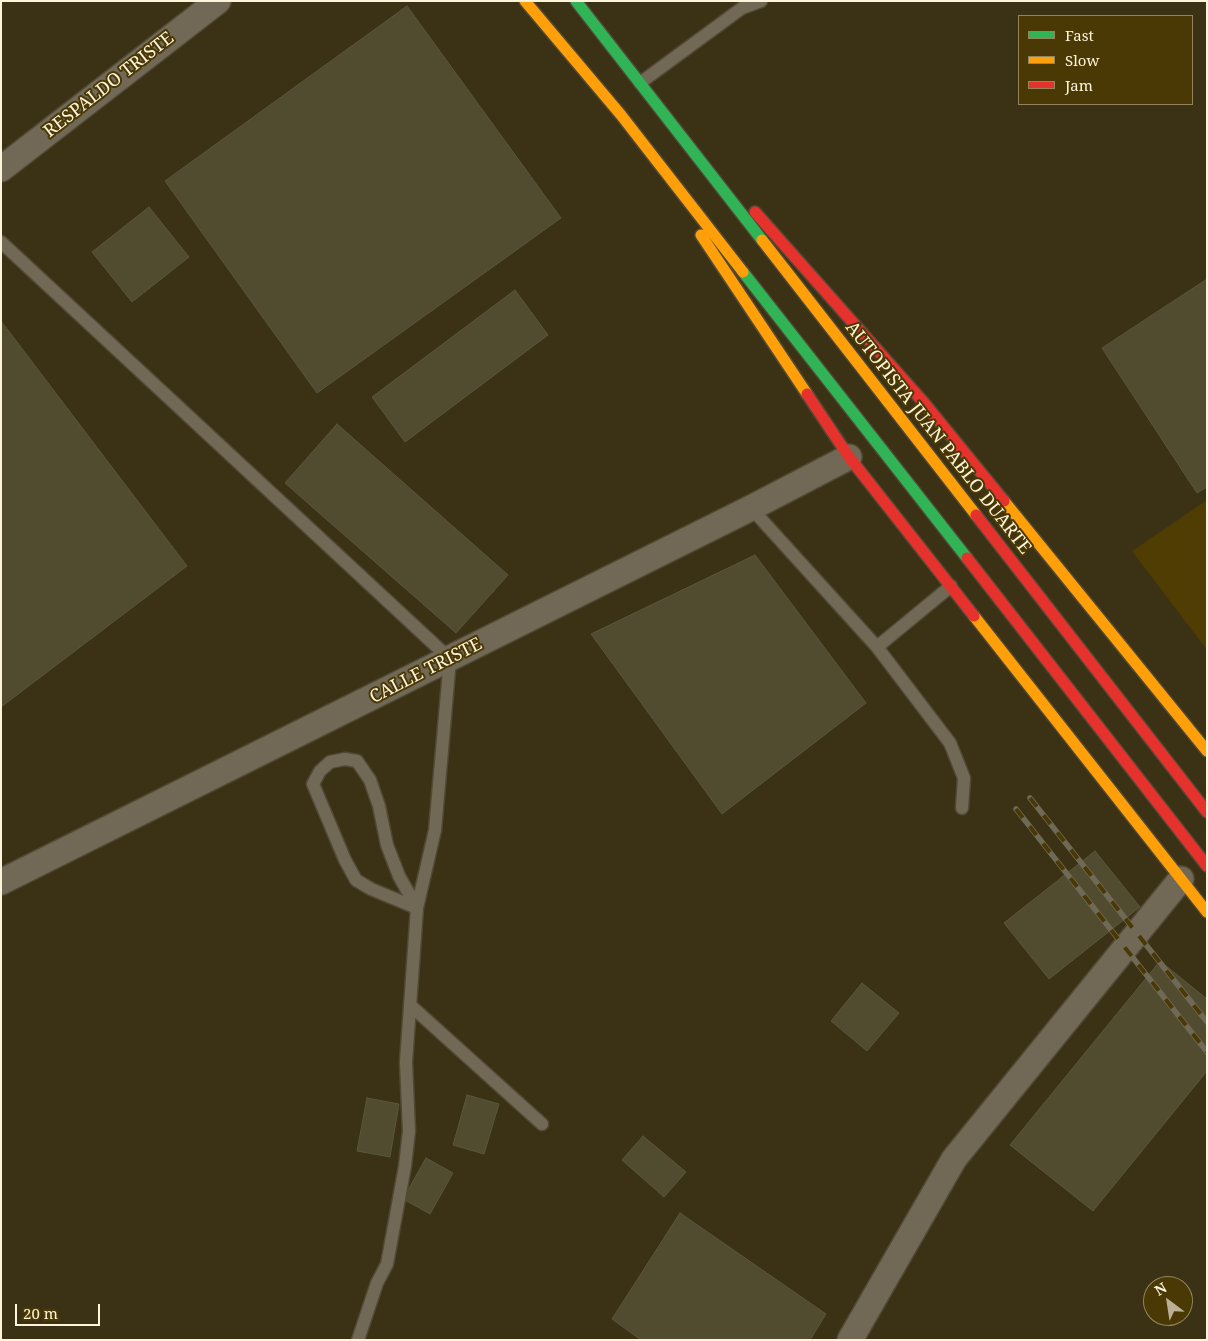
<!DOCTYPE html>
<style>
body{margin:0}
#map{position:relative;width:1208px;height:1341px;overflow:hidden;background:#3b3114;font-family:"Noto Serif",serif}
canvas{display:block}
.frame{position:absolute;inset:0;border:2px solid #fef4db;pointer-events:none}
.legend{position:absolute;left:1018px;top:15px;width:175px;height:90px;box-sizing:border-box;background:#4a3905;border:1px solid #92845b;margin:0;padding:6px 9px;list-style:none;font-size:15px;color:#fef4db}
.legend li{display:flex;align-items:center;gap:10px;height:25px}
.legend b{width:25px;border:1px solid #92845b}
.north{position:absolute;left:1143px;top:1276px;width:50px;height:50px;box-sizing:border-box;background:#4a3905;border:1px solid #92845b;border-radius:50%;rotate:329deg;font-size:14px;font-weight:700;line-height:20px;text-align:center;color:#fef4db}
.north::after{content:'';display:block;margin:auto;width:18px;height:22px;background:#bab095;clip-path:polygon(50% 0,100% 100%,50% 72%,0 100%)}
.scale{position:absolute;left:15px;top:1304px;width:85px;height:22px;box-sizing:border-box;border:2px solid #fef4db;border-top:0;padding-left:6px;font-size:15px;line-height:18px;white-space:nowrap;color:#fef4db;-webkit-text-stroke:4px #4a3905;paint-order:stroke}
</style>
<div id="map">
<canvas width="1208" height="1341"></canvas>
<div class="frame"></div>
<ul class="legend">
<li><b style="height:6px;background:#30b455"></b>Fast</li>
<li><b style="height:6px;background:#ff9f0a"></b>Slow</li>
<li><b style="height:6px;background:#e5322d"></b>Jam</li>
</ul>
<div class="north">N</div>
<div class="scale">20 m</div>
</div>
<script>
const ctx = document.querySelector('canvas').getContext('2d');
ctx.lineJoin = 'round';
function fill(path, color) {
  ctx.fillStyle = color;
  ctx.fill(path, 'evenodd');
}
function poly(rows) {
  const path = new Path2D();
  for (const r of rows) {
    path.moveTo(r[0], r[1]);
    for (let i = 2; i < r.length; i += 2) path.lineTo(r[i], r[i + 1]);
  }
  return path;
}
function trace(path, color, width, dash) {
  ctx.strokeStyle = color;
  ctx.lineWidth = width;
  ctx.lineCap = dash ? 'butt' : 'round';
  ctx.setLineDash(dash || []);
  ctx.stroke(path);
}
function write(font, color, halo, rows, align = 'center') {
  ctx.font = font + ' "Noto Serif",serif';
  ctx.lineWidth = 4;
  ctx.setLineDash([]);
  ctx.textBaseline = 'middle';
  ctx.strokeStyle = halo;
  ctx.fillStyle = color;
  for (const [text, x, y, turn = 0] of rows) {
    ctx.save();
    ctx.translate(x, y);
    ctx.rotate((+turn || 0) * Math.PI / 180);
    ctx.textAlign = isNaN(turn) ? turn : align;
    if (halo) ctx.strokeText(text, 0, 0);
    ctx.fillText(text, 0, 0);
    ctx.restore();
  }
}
fill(poly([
 [1207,500,1207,650,1132,551]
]), '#503d03');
const building = poly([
 [407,6,561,218,317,393,165,181,407,6],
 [149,207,189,257,132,302,92,252,149,207],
 [1207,279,1207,487,1197,493,1102,348,1207,279],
 [515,290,548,335,405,442,372,397,515,290],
 [1,321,187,566,1,707,1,321],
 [337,424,508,575,456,633,285,483,337,424],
 [755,555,866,703,722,814,591,634,755,555],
 [1095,851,1140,907,1049,979,1004,923,1095,851],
 [1160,961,1207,999,1207,1071,1093,1211,1010,1145,1160,961],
 [862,983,899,1013,867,1051,831,1021,862,983],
 [467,1095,499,1104,484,1154,453,1145,467,1095],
 [367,1098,399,1104,390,1157,357,1151,367,1098],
 [643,1136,686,1172,664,1197,622,1160,643,1136],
 [426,1158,453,1173,430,1214,403,1199,426,1158],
 [680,1213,826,1314,810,1340,641,1340,612,1319,680,1213]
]);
fill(building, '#514c30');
trace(building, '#5a563f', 1);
const lane = poly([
 [640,83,742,8,761,1],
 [1,242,450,659,435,830,417,908,406,1062,409,1131,405,1166,387,1264,377,1283,358,1340],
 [751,508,877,647,950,743,964,778,962,808],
 [877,647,951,586],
 [345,759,357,761,370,780,379,806,387,845,399,876,417,908,371,889,356,880,345,860,313,784,320,771,330,762,345,759],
 [410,1005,542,1124]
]);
const street = poly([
 [1,169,218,1],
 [1,882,751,508,849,457],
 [850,1340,954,1159,1181,879]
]);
const fast = poly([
 [576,1,762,240],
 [743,272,967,558]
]);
const slow = poly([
 [525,1,621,115,743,272],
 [701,235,807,394],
 [762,240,976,515],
 [1004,501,1207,751],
 [974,616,1207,912]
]);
const jam = poly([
 [755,212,925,404,1004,501],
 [807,394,849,457,974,616],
 [976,515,1207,812],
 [967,558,1207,866]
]);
trace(lane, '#514935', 15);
trace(street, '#514935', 28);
trace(fast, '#514935', 14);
trace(slow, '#514935', 14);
trace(jam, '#514935', 14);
trace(lane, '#716956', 12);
trace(street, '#716956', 25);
trace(fast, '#30b455', 11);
trace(slow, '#ff9f0a', 11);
trace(jam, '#e5322d', 11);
const rail = poly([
 [1030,798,1207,1022],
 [1016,809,1207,1052]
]);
trace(rail, '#706956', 5.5);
trace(rail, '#4a3905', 4, [11]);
write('18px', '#fef4db', '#4a3905', [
 ["RESPALDO TRISTE",109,85,-38],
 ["AUTOPISTA JUAN PABLO DUARTE",938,438,52],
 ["CALLE TRISTE",426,671,-27]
]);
</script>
